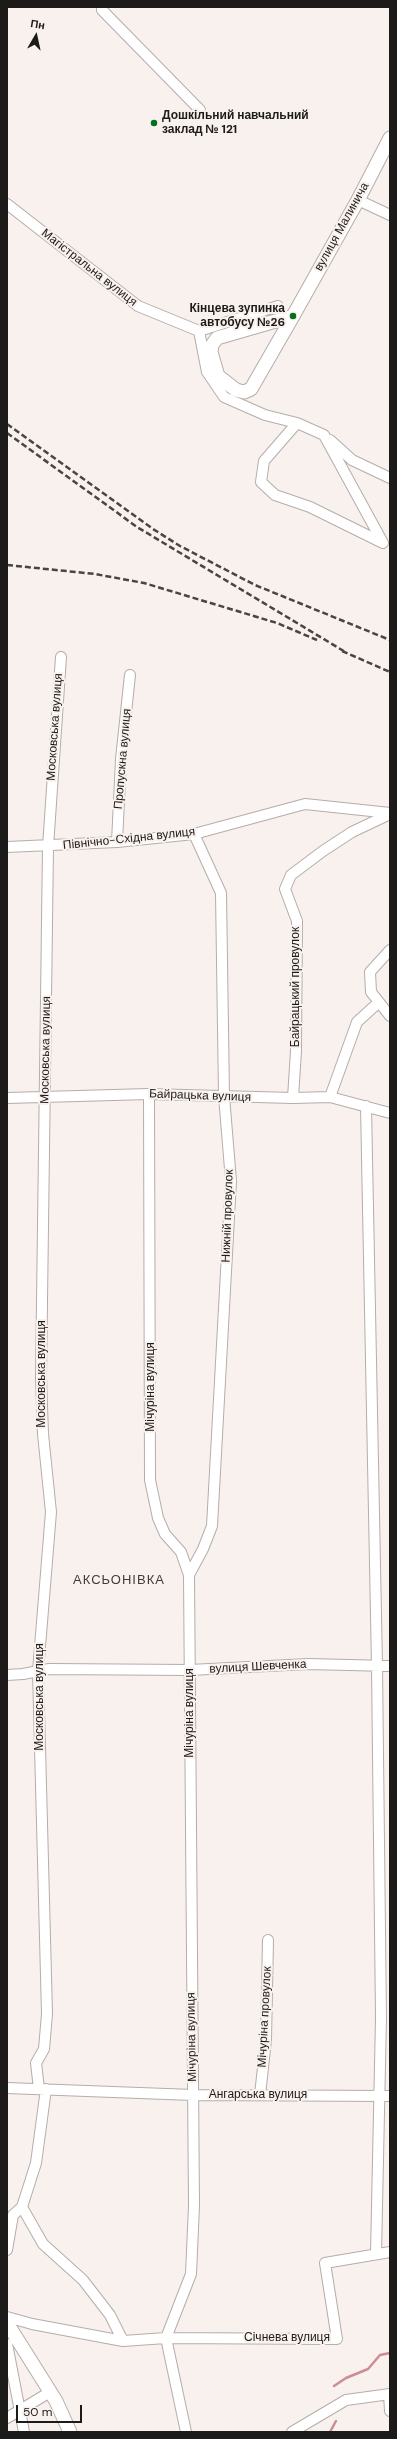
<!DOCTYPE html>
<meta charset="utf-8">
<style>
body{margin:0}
#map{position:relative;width:397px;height:2439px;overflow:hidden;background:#f9f1ed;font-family:"DM Sans",sans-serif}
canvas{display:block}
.frame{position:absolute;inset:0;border:8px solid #1d1b19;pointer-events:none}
.north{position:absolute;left:16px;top:16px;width:40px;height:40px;-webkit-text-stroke:3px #f9f1ed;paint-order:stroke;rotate:9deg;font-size:11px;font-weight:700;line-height:16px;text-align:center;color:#1d1b19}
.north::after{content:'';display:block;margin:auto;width:14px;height:18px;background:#1d1b19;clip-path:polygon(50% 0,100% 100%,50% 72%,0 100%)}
.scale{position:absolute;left:16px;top:2405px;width:66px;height:18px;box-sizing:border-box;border:2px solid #1d1b19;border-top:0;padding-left:5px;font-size:12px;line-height:14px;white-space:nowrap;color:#1d1b19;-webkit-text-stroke:3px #f9f1ed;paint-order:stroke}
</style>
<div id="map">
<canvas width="397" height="2439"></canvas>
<div class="frame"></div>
<div class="north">Пн</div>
<div class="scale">50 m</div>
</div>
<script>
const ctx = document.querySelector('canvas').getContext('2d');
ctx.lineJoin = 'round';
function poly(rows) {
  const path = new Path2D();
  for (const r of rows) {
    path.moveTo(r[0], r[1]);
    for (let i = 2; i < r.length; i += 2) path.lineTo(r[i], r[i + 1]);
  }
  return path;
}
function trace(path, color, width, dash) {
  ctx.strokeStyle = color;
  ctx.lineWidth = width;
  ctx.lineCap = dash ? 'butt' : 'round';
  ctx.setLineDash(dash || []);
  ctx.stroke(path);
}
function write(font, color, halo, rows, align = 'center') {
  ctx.font = font + ' "DM Sans",sans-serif';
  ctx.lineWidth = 4;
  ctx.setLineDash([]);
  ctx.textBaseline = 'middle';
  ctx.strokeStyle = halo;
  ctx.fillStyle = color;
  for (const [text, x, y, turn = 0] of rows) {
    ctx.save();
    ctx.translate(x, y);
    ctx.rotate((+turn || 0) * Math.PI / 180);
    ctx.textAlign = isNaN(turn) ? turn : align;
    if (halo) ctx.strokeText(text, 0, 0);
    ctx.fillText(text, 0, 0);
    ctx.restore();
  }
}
trace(poly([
 [334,2386,346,2378,368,2369,380,2355,390,2353],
 [330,2432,336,2421]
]), '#ce8c96', 2.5);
const minor = poly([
 [102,7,102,10,200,110],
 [358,200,390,215],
 [7,204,138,306,199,331,278,306],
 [199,331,207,372,224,397,265,415,297,423,264,461,261,482,275,495,310,507,383,543,324,435,297,423],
 [330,440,352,460,390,478],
 [117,842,121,759,130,675],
 [7,847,117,842,194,834,305,804,390,813],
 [390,950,370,972,371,992,390,1016],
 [149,1094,150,1480,158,1518,165,1534,181,1552,189,1575,194,2206,191,2274,166,2338],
 [330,1097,357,1022,379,1002],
 [7,1098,149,1094,293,1098,330,1097,390,1113],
 [293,1098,296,1051,297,921,285,889,291,875,323,851,352,832,390,814],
 [366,1106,377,1666,381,2018,376,2254],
 [189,1575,203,1549,212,1526,231,1181,224,1096,221,893,194,834],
 [7,1675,23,1674,49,1669,190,1670,308,1664,390,1666],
 [7,2088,193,2095,390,2096],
 [39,2089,36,2063,44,2049,47,2014,38,1671,51,1512,43,1434,41,1377,48,847,61,657],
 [46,2089,36,2163,22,2207,43,2244,83,2280,110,2315,123,2341],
 [260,2095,266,2040,268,1940],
 [7,2250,13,2215,22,2207],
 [7,2317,32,2324,123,2341,166,2338,337,2339,325,2263,390,2252],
 [166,2338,186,2432],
 [7,2344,24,2432],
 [389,2394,390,2411],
 [7,2418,50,2392],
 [292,2432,346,2400,390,2394]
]);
const tertiary = poly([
 [293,316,217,338,212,345,211,352,218,376,236,390,244,392,251,389,293,316,358,200,390,138],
 [7,2323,56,2401,70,2432]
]);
trace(minor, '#b5ada9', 12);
trace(tertiary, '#b5ada9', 15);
trace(minor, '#fff', 10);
trace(tertiary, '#fff', 13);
trace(poly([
 [7,424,153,529,180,546,255,585,390,640],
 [7,433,137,527,347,653],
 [7,565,95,574,144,583,277,623,317,640],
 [342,651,390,672]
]), '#484543', 2.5, [6, 3]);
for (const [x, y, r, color] of [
 [154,123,4,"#026f21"],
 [293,316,4,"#026f21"]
]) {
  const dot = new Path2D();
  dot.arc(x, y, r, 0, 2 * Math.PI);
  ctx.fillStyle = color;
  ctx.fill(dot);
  trace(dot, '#f9f1ed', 1.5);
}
write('bold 12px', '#1d1b19', '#f9f1ed', [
 ["Дошкільний навчальний",162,116],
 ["заклад № 121",162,130],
 ["Кінцева зупинка",285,309,"right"],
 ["автобусу №26",285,323,"right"]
], 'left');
write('12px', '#1d1b19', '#f9f1ed', [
 ["вулиця Малинича",342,227,-61],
 ["Магістральна вулиця",89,268,38],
 ["Московська вулиця",55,727,-86],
 ["Пропускна вулиця",123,759,-85],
 ["Північно-Східна вулиця",129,839,-6],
 ["Байрацький провулок",296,987,-90],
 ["Московська вулиця",46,1050,-89],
 ["Байрацька вулиця",200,1096,2],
 ["Нижній провулок",228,1216,-88],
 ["Московська вулиця",42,1374,-90],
 ["Мічуріна вулиця",151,1387,-90],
 ["вулиця Шевченка",258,1667,-3],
 ["Московська вулиця",40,1697,-90],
 ["Мічуріна вулиця",190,1713,-90],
 ["Мічуріна провулок",265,2017,-87],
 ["Мічуріна вулиця",192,2037,-91],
 ["Ангарська вулиця",258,2095],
 ["Січнева вулиця",287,2338]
]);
ctx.letterSpacing = '1px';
write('13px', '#423c38', '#f9f1ed', [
 ["АКСЬОНІВКА",119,1581]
]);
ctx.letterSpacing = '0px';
</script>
